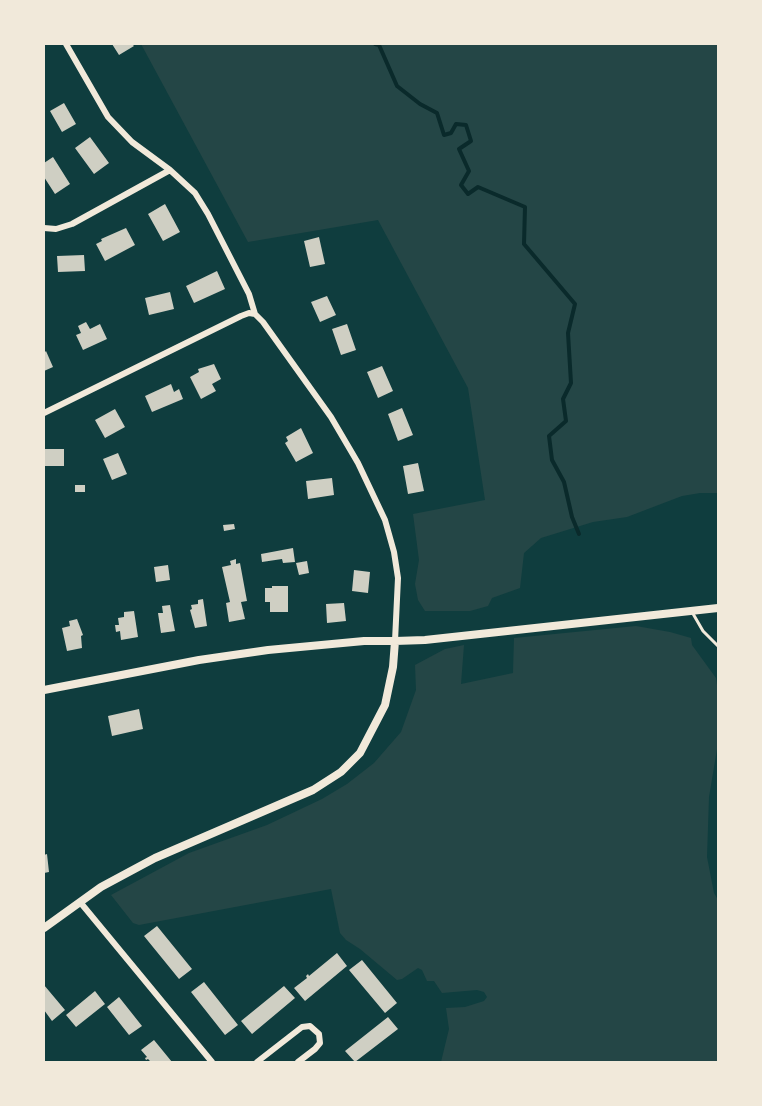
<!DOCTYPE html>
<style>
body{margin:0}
#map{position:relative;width:762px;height:1106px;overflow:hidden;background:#0f3d3e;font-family:"Varela Round",sans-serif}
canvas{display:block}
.frame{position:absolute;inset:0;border:45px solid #f1e9da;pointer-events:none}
</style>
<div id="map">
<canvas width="762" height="1106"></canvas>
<div class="frame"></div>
</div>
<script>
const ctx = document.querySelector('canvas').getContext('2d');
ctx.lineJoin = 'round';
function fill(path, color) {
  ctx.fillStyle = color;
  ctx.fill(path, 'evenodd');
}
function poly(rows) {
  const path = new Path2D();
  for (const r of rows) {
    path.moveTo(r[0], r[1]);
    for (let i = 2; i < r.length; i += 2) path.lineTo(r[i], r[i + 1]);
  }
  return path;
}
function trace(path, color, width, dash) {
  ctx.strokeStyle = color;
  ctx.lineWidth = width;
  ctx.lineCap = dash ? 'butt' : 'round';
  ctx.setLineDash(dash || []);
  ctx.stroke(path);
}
fill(poly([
 [141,44,718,44,718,493,700,493,682,496,627,517,593,522,541,538,524,553,520,588,492,598,488,606,470,611,425,611,418,600,415,584,419,560,413,514,485,500,468,388,378,220,248,242],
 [636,626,670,632,691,638,692,645,716,678,718,692,718,743,709,797,707,857,714,893,718,900,718,1062,441,1062,449,1029,446,1008,465,1007,484,1001,487,997,484,992,477,990,442,993,434,981,427,981,422,970,418,968,402,979,397,980,360,949,346,940,340,933,331,889,139,925,133,923,111,895,189,853,267,825,322,799,347,784,374,763,401,732,416,690,415,665,445,649,464,645,461,684,513,673,514,638]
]), '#244646');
trace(poly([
 [375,44,379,45,397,86,420,104,437,113,444,135,451,133,456,124,466,125,471,141,459,149,469,171,461,185,468,194,478,187,525,207,524,244,575,304,568,333,571,383,563,399,566,421,549,436,552,460,564,482,572,517,579,534]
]), '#0a2a2b', 4);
fill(poly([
 [112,44,132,44,134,46,119,55],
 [64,103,76,124,62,132,50,111],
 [90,137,109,163,94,174,75,148],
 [53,157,70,184,55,194,44,177,44,163],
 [165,204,180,232,163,241,148,214],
 [126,228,135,245,105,261,96,244,102,241,101,239],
 [319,237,325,264,310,267,304,241],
 [84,255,85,271,58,272,57,256],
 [217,271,225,289,194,303,186,286],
 [170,292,174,309,149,315,145,298],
 [327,296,336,315,320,322,311,302],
 [86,322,90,329,100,324,107,339,83,350,76,335,81,333,78,326],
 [347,324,356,350,341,355,332,329],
 [46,351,53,367,44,371,44,353],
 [214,364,221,379,212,384,216,391,201,399,190,377,199,372,198,369],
 [382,366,393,391,378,398,367,372],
 [171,384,174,392,179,389,183,399,152,412,145,396],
 [402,408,413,435,398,441,388,414],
 [115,409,125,427,105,438,95,420],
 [301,428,313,453,296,462,285,443,288,441,286,437],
 [44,449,64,449,64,466,44,466],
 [118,453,127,474,112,480,103,459],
 [418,463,424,491,408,494,403,466],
 [332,478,334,495,308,499,306,481],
 [75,485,85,485,85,492,75,492],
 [234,524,235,529,224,531,223,525],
 [293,548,295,562,283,563,282,559,262,562,261,554],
 [236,559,236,564,240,563,247,601,241,602,245,619,229,622,226,603,230,602,222,567,231,565,230,561],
 [307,561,309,573,299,575,296,563],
 [168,565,170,580,156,582,154,567],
 [354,570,370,572,368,593,352,591],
 [272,586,288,586,288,612,270,612,270,602,265,602,265,588,272,588],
 [203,599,207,626,195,628,190,610,192,609,191,605,198,604,198,600],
 [344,603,346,621,327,623,326,604],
 [170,605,175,631,161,633,158,613,163,613,162,606],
 [134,611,138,637,121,640,120,631,116,632,115,625,119,625,118,618,124,617,124,612],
 [77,619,83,635,81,636,82,648,67,651,62,628,70,626,69,621],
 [139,709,143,729,112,736,108,716],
 [47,854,49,872,44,873,44,855],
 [157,926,192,969,179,979,144,936],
 [337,953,347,966,305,1001,294,988,307,978,306,976,308,974,309,976],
 [362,960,397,1003,385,1013,349,970],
 [204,982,238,1025,225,1035,191,992],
 [44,985,65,1010,52,1021,44,1010],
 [284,986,295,998,252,1034,241,1021],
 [95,991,105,1004,76,1027,66,1015],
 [119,997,142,1026,129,1035,107,1007],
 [388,1017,398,1029,355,1062,345,1051],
 [154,1040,172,1062,151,1062,148,1059,146,1060,145,1058,147,1057,141,1050]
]), '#cfcfc3');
trace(poly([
 [692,612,703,631,718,646]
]), '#f1e9da', 3);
trace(poly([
 [66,44,108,117,132,142,170,170,195,193,208,214,249,294,255,314],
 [44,228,56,229,72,224,170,170],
 [44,413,241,316,249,313,255,314,263,322,331,417,358,463,385,520,394,552,398,578,395,641],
 [80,902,212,1062],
 [257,1062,302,1027,310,1026,319,1034,320,1043,315,1049,298,1062]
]), '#f1e9da', 6);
trace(poly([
 [44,690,199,660,268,650,364,641,395,641]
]), '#f1e9da', 8);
trace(poly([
 [44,928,101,887,155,858,313,790,341,772,360,753,385,705,393,667,395,641,425,640,718,608]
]), '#f1e9da', 8);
</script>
